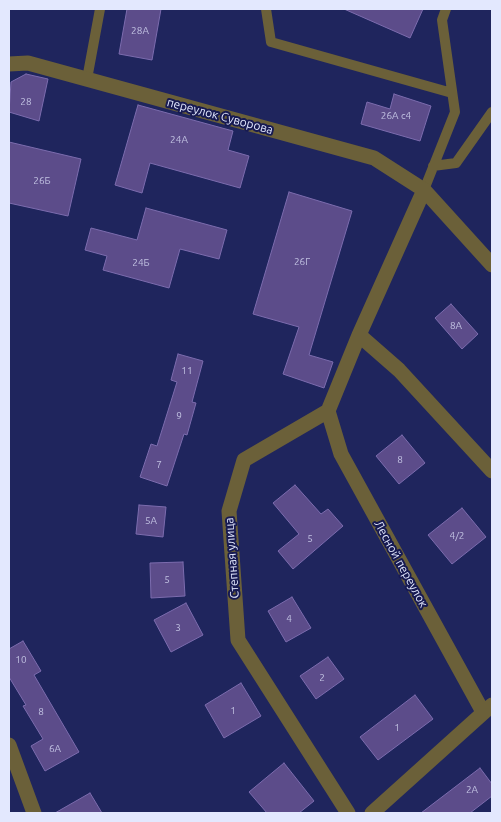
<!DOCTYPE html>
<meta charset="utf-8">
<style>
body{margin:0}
#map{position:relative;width:501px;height:822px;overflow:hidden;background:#1f255d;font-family:Ubuntu,sans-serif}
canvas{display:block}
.frame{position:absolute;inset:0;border:10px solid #e3e8fe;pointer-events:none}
</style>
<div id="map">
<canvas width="501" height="822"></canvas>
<div class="frame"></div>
</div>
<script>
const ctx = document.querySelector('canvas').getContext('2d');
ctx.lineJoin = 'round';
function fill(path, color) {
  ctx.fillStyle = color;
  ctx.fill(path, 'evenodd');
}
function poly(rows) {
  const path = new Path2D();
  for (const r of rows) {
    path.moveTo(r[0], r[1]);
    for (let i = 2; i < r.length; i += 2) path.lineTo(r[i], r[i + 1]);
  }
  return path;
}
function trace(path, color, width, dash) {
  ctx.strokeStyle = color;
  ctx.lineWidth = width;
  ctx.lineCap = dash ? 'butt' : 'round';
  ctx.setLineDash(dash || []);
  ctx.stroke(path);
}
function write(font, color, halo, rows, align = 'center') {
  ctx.font = font + ' Ubuntu,sans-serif';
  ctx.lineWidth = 4;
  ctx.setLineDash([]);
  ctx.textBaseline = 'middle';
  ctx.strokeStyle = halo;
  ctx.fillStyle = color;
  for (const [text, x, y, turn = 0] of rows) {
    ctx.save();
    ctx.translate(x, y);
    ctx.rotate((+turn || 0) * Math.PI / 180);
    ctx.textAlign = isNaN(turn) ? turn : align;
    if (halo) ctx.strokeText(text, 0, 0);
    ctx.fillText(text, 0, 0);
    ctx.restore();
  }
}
const building = poly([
 [127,9,161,9,152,60,119,54,127,9],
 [344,9,423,9,410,38,344,9],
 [26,74,48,79,39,121,9,112,11,82,26,74],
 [394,94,431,106,420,141,361,124,367,102,390,109,394,94],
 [138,105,233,131,228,150,249,156,240,188,150,163,142,193,115,185,138,105],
 [9,142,81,159,68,216,9,203,9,142],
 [289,192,352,211,309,355,333,362,324,388,283,374,299,327,253,314,289,192],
 [146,208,227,230,219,259,180,249,169,288,103,270,107,256,85,250,91,228,137,240,146,208],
 [451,304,478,334,462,349,435,318,451,304],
 [178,354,203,361,192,402,196,403,187,435,184,434,167,486,140,477,151,444,157,446,177,382,171,380,178,354],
 [402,435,425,463,399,484,376,456,402,435],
 [295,485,321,514,328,509,343,526,293,569,278,551,299,534,273,503,295,485],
 [139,505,166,507,163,537,136,534,139,505],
 [462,508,486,537,452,564,428,535,462,508],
 [183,562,185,596,151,598,150,563,183,562],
 [292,597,311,628,286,642,268,611,292,597],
 [186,603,203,635,171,652,154,620,186,603],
 [23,641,41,671,34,675,79,752,45,771,31,746,43,739,23,706,26,705,9,677,9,649,23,641],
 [328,657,344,679,316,699,300,676,328,657],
 [241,683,261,716,224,738,205,705,241,683],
 [415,695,433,719,378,760,360,737,415,695],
 [284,763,314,801,299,813,267,813,249,792,284,763],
 [480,768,492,784,492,796,470,813,421,813,480,768],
 [90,793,102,813,55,813,90,793]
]);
fill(building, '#5c4c8a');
trace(building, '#7c6cae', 1);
trace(poly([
 [266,9,271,42,452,93],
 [87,79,100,9],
 [433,166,456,163,492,112],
 [424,190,455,112,442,20,446,9]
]), '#6b6039', 10);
trace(poly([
 [9,64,28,63,374,158,424,190,492,265],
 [359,335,399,370,492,471],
 [328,411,341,454,483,712],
 [9,745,34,813],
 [348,813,238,640,229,511,244,460,328,411,359,335,424,190],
 [372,813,492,705]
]), '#6b6039', 15);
write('10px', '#c1c1e1', null, [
 ["28А",140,31],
 ["28",26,102],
 ["26А с4",396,116],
 ["24А",179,140],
 ["26Б",42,181],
 ["26Г",302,262],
 ["24Б",141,263],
 ["8А",456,326],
 ["11",187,371],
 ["9",179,416],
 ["8",400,460],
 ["7",159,465],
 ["5А",151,521],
 ["4/2",457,536],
 ["5",310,539],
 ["5",167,580],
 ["4",289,619],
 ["3",178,628],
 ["10",21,660],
 ["2",322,678],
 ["1",233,711],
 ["8",41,712],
 ["1",397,728],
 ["6А",55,749],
 ["2А",472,790]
]);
write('12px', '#e3e8fe', '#171a52', [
 ["переулок Суворова",220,116,15],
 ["Степная улица",232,558,-94],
 ["Лесной переулок",401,564,61]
]);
</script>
